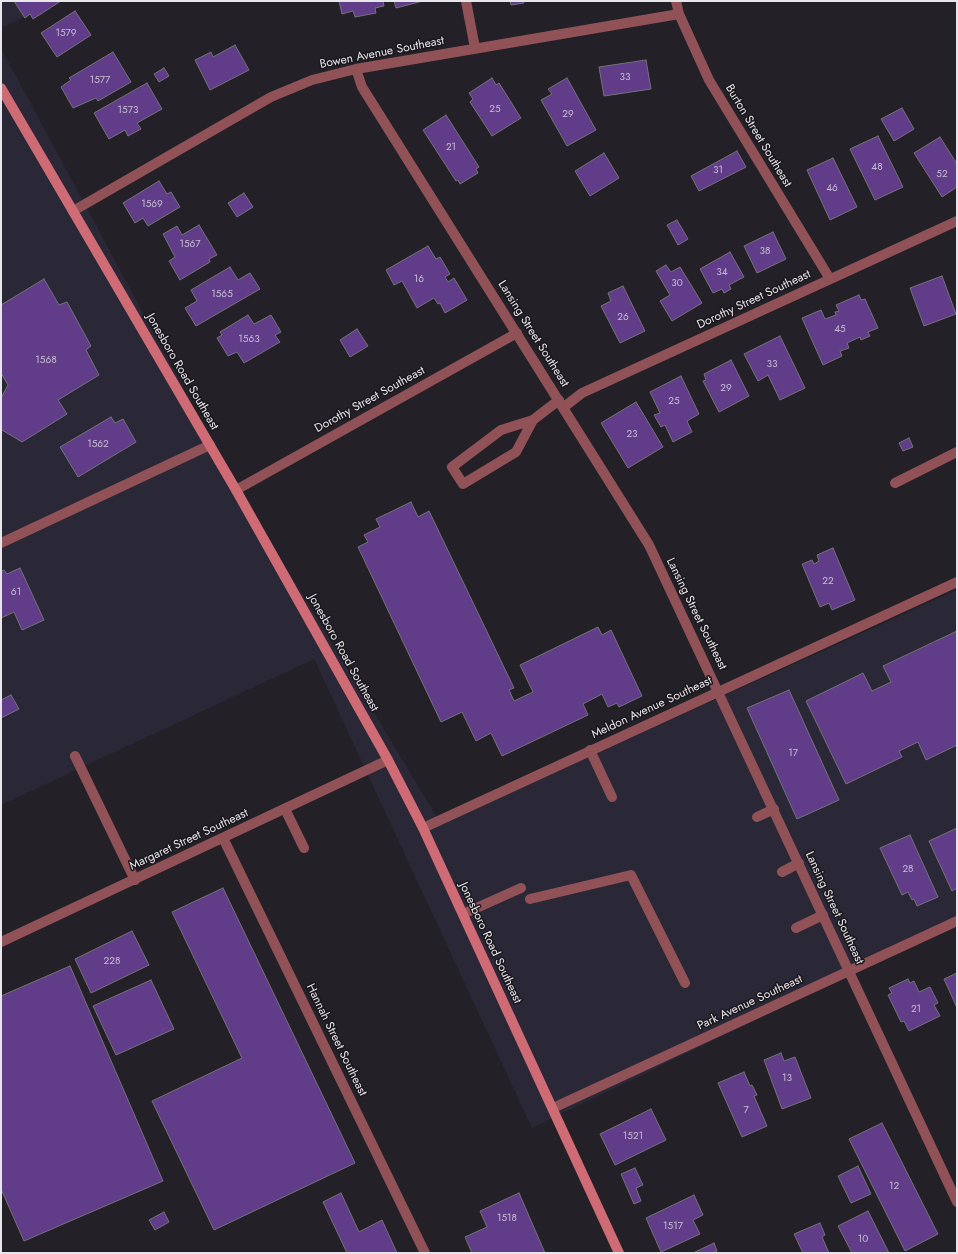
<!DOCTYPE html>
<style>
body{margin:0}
#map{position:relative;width:958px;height:1254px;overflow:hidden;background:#232127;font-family:Jost,sans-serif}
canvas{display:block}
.frame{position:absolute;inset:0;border:2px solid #e7e6ea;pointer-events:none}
</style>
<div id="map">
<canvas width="958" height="1254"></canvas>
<div class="frame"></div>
</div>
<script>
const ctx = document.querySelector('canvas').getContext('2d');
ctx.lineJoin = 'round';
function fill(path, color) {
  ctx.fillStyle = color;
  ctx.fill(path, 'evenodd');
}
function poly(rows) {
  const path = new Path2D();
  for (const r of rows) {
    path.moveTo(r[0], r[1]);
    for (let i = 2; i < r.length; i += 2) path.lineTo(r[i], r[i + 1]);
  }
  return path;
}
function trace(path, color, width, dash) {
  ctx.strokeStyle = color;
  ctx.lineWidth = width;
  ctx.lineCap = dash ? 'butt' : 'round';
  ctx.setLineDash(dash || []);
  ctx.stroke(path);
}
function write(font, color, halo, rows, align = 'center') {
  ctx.font = font + ' Jost,sans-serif';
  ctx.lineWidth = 3;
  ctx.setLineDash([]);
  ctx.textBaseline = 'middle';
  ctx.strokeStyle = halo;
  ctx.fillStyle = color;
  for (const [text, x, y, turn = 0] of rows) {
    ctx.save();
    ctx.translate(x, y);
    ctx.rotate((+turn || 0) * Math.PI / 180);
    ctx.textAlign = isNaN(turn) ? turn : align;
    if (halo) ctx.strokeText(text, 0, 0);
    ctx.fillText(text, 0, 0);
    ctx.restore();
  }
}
fill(poly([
 [1,1,60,1,1,28],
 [1,48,225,466,441,824,957,590,957,923,532,1128,314,659,1,805]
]), '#2a2737');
const building = poly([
 [14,1,61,1,33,19,30,14,25,18,14,1],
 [339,1,383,1,384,6,375,8,376,13,355,17,353,11,342,14,339,1],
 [394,1,423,1,396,8,394,1],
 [510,1,523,1,524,3,511,5,510,1],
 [75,11,91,35,57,57,41,33,75,11],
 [235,45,249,70,210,90,195,60,211,52,213,57,235,45],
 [113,52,131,82,98,101,96,98,73,108,61,87,71,80,69,78,113,52],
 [646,60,651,89,604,96,599,67,646,60],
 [164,68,169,76,159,82,154,74,164,68],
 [492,78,496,85,499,83,521,118,492,136,470,102,473,99,469,93,492,78],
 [567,78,596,130,567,146,541,100,552,94,548,89,567,78],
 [147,83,162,109,137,123,141,129,128,136,125,130,109,139,94,113,147,83],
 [902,108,914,129,894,141,881,119,902,108],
 [446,115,479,167,476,169,478,173,460,184,458,180,456,181,423,130,446,115],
 [878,136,903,187,875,200,850,149,878,136],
 [940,137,957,164,957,187,942,197,914,153,940,137],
 [737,151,746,167,699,191,691,176,737,151],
 [604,153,619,178,590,196,575,171,604,153],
 [833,158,857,207,830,220,807,170,833,158],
 [159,181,167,194,171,192,180,207,148,226,143,218,135,223,123,203,159,181],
 [244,193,253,207,237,217,228,203,244,193],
 [677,220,688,239,678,245,667,225,677,220],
 [199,225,217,255,209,259,210,262,180,280,169,261,175,257,163,234,177,226,182,235,199,225],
 [773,232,786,259,757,273,744,246,773,232],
 [428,246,436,259,440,257,450,274,445,277,448,282,454,278,467,300,445,313,440,303,438,304,434,298,417,308,402,281,394,285,386,270,428,246],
 [730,252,744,277,729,285,731,289,724,293,722,289,713,293,700,269,730,252],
 [666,265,671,272,680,267,702,303,672,321,660,301,670,295,656,271,666,265],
 [230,267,238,280,250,273,260,289,196,326,185,308,197,301,191,290,230,267],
 [942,276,956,314,924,326,910,288,942,276],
 [44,279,59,305,67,302,91,346,86,350,99,375,58,400,67,414,22,442,2,430,1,431,1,398,8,385,1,373,1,305,44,279],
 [623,286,645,331,620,343,601,306,611,301,608,293,623,286],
 [859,295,861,300,865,299,878,328,868,332,870,336,861,340,860,337,847,343,849,348,840,351,842,356,823,365,802,318,821,310,825,319,836,315,835,312,839,311,836,305,859,295],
 [248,315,254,324,271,315,281,332,275,335,280,342,244,363,237,352,228,356,217,338,222,335,220,332,248,315],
 [357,329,368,346,350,357,340,340,357,329],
 [780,336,805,388,780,400,768,375,758,381,744,354,780,336],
 [731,360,749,396,719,412,703,381,706,380,704,374,731,360],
 [681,376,699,414,687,421,692,432,673,442,665,425,661,427,654,415,660,413,650,392,681,376],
 [636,402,663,447,628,468,601,423,636,402],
 [111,417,115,423,123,419,136,442,78,477,60,447,111,417],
 [909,438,913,447,903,451,899,443,909,438],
 [411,502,418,517,429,511,514,688,509,690,514,701,533,692,520,665,598,627,602,635,611,630,642,696,619,707,617,703,608,707,602,694,583,704,588,715,502,756,491,733,476,741,462,712,441,722,358,547,368,542,364,535,380,527,376,519,411,502],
 [833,548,855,600,832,610,829,603,820,607,802,564,812,560,814,564,819,561,817,555,833,548],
 [20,568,44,620,22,630,14,612,1,618,1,571,4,570,7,574,20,568],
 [957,631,957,745,926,760,918,742,899,751,902,757,846,784,806,701,863,673,872,691,891,682,883,666,957,631],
 [789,690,839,800,797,819,747,708,789,690],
 [11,695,19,709,1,718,1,700,11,695],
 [957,828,957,888,952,891,929,841,957,828],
 [910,835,938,897,917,906,914,899,912,900,908,892,902,895,880,848,910,835],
 [223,888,355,1163,214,1230,152,1101,242,1058,172,912,223,888],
 [132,931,149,965,91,993,75,959,132,931],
 [70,966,163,1181,24,1241,1,1189,1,996,70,966],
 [957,973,957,1008,944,979,957,973],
 [908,979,910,983,914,981,919,992,930,987,938,1003,934,1005,940,1016,909,1031,904,1021,901,1022,888,995,892,993,889,988,908,979],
 [151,980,174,1029,116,1055,93,1006,151,980],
 [781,1053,784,1061,795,1057,811,1098,782,1109,764,1060,781,1053],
 [744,1072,750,1086,752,1085,757,1095,754,1096,767,1126,742,1137,718,1083,744,1072],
 [651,1109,666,1140,615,1165,600,1134,651,1109],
 [882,1123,938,1234,905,1251,849,1139,882,1123],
 [858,1166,871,1194,851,1203,838,1176,858,1166],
 [635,1168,643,1185,636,1188,641,1201,634,1204,621,1174,635,1168],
 [341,1193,359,1232,382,1220,397,1253,347,1253,323,1202,341,1193],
 [519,1193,545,1253,472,1253,465,1237,487,1227,480,1211,519,1193],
 [694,1195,703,1215,693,1220,700,1234,661,1252,646,1218,694,1195],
 [868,1211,889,1253,852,1253,838,1226,868,1211],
 [164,1212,169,1222,155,1230,149,1220,164,1212],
 [820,1223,825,1235,822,1237,829,1253,803,1253,794,1234,820,1223],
 [714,1243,717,1251,712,1253,693,1253,714,1243]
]);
fill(building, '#613d89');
trace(building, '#747279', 1);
trace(poly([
 [533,420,516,452,463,484,452,467,501,430,533,420,559,400],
 [895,483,957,452],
 [590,750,612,797],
 [75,756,135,880],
 [285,809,304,848],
 [757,817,774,809],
 [782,872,799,863],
 [530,899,631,875,685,983],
 [463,914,521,888],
 [796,928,823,915]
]), '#905257', 10);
trace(poly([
 [466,1,475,48],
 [676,1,679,14,709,80,830,279],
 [356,69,362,87,649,545,957,1202],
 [73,211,271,97,312,80,356,69,679,14],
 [564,407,582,393,957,221],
 [236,490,517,333],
 [1,543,210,445],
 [423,828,957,582],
 [223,838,425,1253],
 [1,942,388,760],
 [553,1108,957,921]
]), '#905257', 10);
trace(poly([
 [1,88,236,490,388,760,423,828,619,1253]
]), '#ce6b75', 10);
write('10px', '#c6bcd2', null, [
 ["1579",66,34],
 ["33",625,78],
 ["1577",100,81],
 ["25",495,110],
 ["1573",128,111],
 ["29",568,115],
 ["21",451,148],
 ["48",877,168],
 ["31",718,171],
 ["52",942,175],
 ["46",832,189],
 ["1569",152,205],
 ["1567",190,245],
 ["38",765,252],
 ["34",722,273],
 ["16",419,280],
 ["30",677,284],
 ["1565",222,295],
 ["26",623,318],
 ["45",840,330],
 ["1563",249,340],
 ["1568",46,361],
 ["33",772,365],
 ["29",726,389],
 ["25",674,402],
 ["23",632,435],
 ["1562",98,445],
 ["22",828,582],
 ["61",16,593],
 ["17",793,754],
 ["28",908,870],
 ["228",112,962],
 ["21",916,1010],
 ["13",787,1079],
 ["7",746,1111],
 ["1521",633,1137],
 ["12",894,1187],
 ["1518",507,1219],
 ["1517",673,1227],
 ["10",863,1240]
]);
write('12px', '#e7e6ea', '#1a171d', [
 ["Bowen Avenue Southeast",382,53,-11],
 ["Burton Street Southeast",758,136,59],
 ["Dorothy Street Southeast",754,300,-25],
 ["Lansing Street Southeast",533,334,58],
 ["Jonesboro Road Southeast",182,372,60],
 ["Dorothy Street Southeast",370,400,-29],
 ["Lansing Street Southeast",696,614,64],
 ["Jonesboro Road Southeast",343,653,61],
 ["Meldon Avenue Southeast",652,708,-25],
 ["Margaret Street Southeast",189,840,-25],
 ["Lansing Street Southeast",834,908,65],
 ["Jonesboro Road Southeast",490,943,65],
 ["Park Avenue Southeast",750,1003,-25],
 ["Hannah Street Southeast",336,1040,64]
]);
</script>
